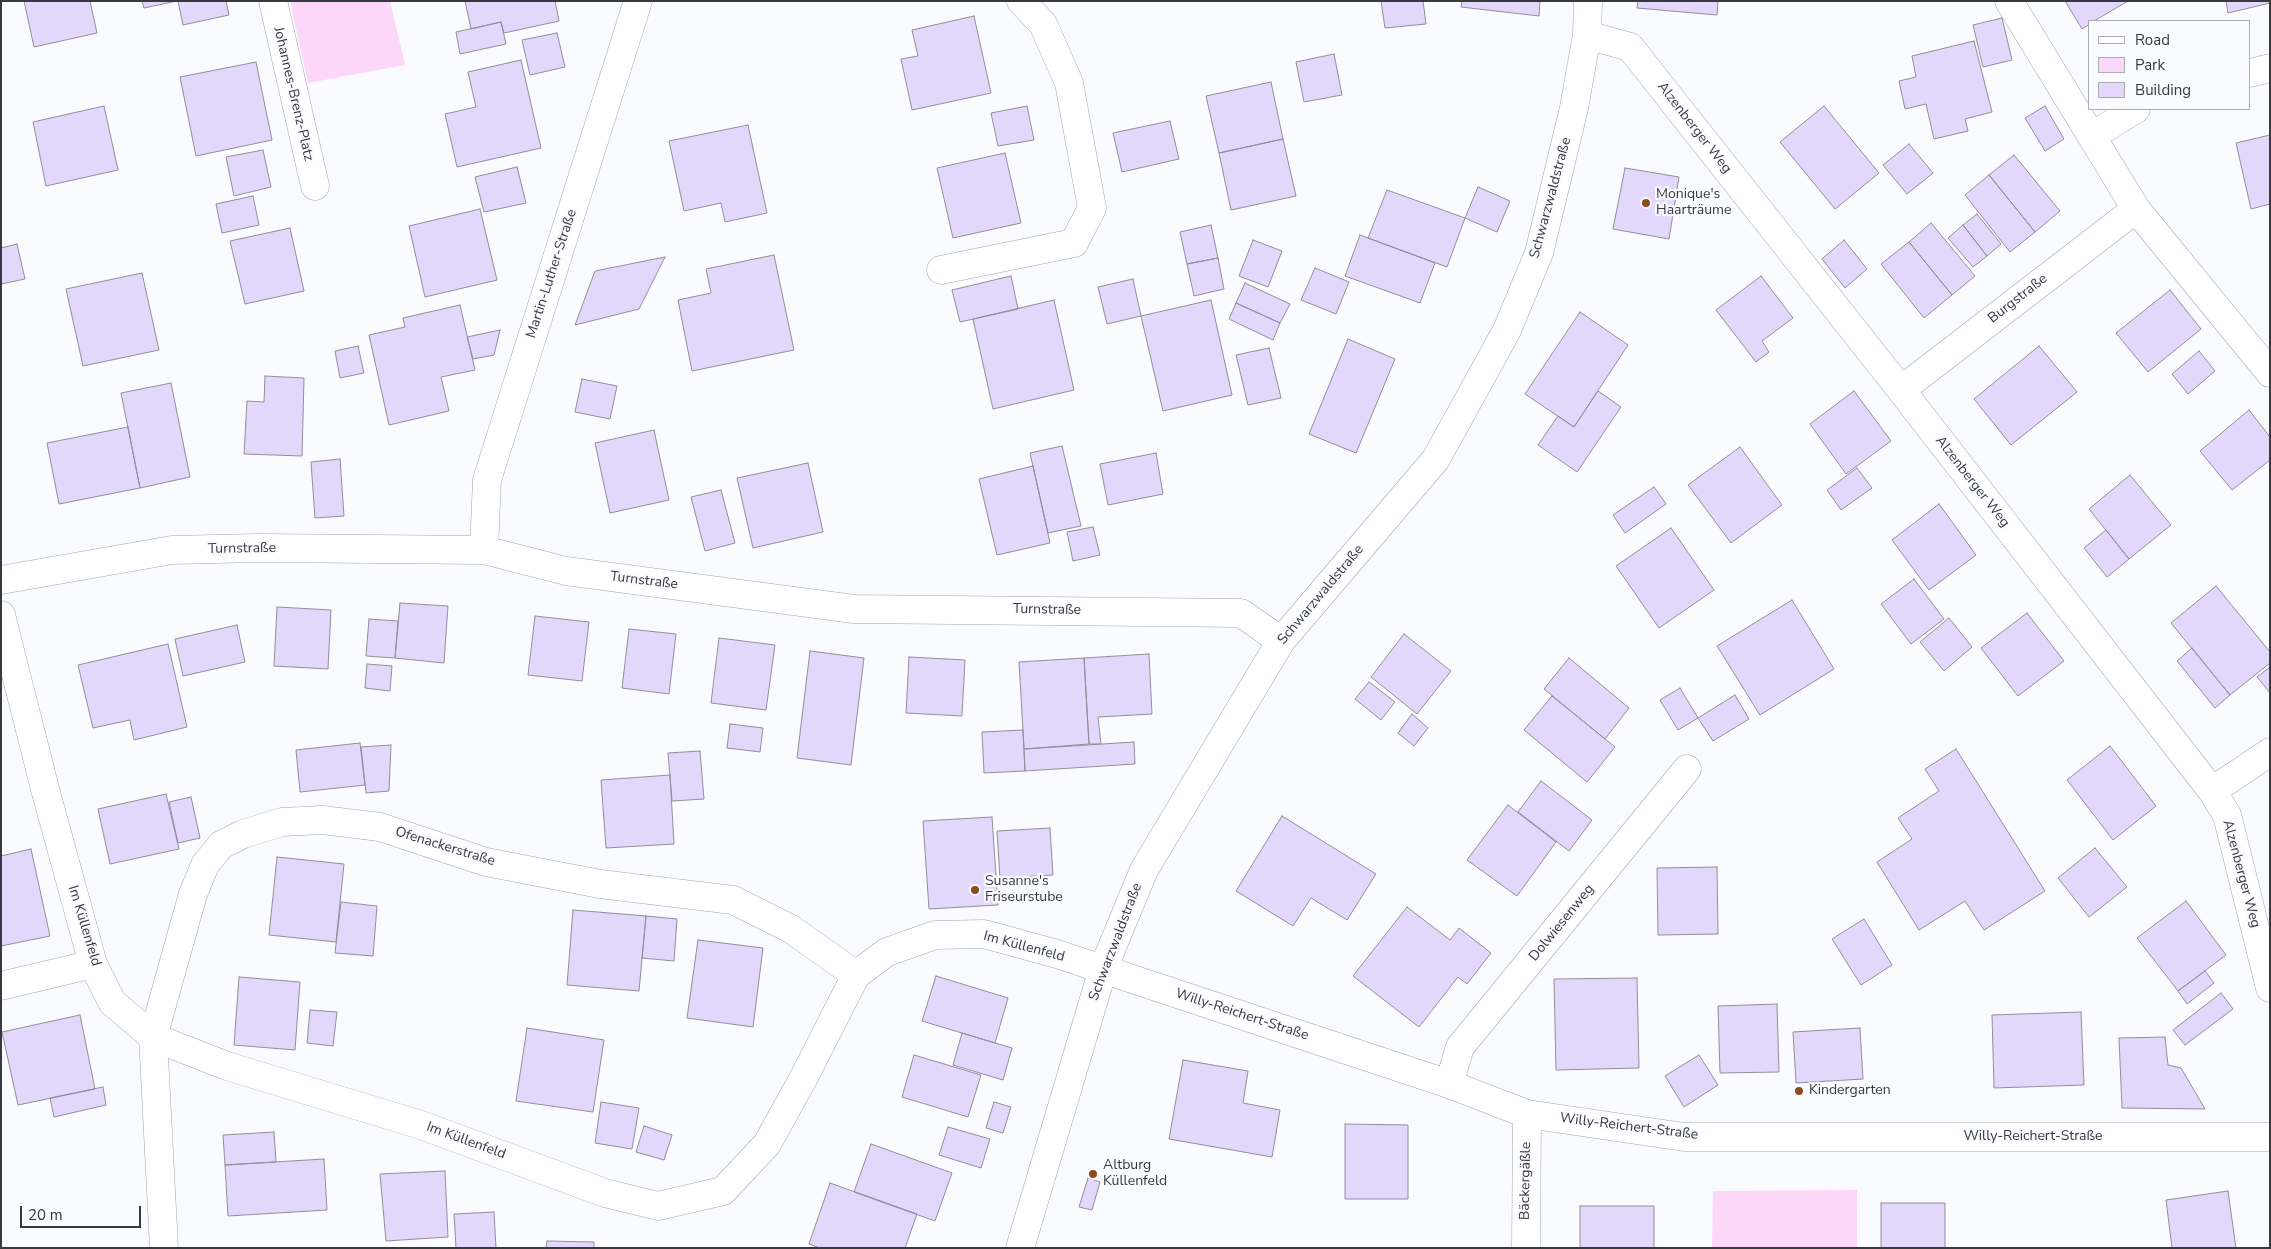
<!DOCTYPE html>
<meta charset="utf-8">
<style>
body{margin:0}
#map{position:relative;width:2271px;height:1249px;overflow:hidden;background:#fafbfe;font-family:"Nunito Sans",sans-serif}
canvas{display:block}
.frame{position:absolute;inset:0;border:2px solid #37393f;pointer-events:none}
.legend{position:absolute;left:2088px;top:20px;width:162px;height:90px;box-sizing:border-box;background:#fafbfe;border:1px solid #acadb2;margin:0;padding:6px 9px;list-style:none;font-size:15px;color:#37393f}
.legend li{display:flex;align-items:center;gap:10px;height:25px}
.legend b{width:25px;border:1px solid #acadb2}
.scale{position:absolute;left:20px;top:1206px;width:121px;height:22px;box-sizing:border-box;border:2px solid #37393f;border-top:0;padding-left:6px;font-size:15px;line-height:18px;white-space:nowrap;color:#37393f;-webkit-text-stroke:4px #fafbfe;paint-order:stroke}
</style>
<div id="map">
<canvas width="2271" height="1249"></canvas>
<div class="frame"></div>
<ul class="legend">
<li><b style="height:6px;background:#fff"></b>Road</li>
<li><b style="height:14px;background:#fcd7fa"></b>Park</li>
<li><b style="height:14px;background:#e3d7fb"></b>Building</li>
</ul>
<div class="scale">20 m</div>
</div>
<script>
const ctx = document.querySelector('canvas').getContext('2d');
ctx.lineJoin = 'round';
function fill(path, color) {
  ctx.fillStyle = color;
  ctx.fill(path, 'evenodd');
}
function poly(rows) {
  const path = new Path2D();
  for (const r of rows) {
    path.moveTo(r[0], r[1]);
    for (let i = 2; i < r.length; i += 2) path.lineTo(r[i], r[i + 1]);
  }
  return path;
}
function trace(path, color, width, dash) {
  ctx.strokeStyle = color;
  ctx.lineWidth = width;
  ctx.lineCap = dash ? 'butt' : 'round';
  ctx.setLineDash(dash || []);
  ctx.stroke(path);
}
function write(font, color, halo, rows, align = 'center') {
  ctx.font = font + ' "Nunito Sans",sans-serif';
  ctx.lineWidth = 4.5;
  ctx.setLineDash([]);
  ctx.textBaseline = 'middle';
  ctx.strokeStyle = halo;
  ctx.fillStyle = color;
  for (const [text, x, y, turn = 0] of rows) {
    ctx.save();
    ctx.translate(x, y);
    ctx.rotate((+turn || 0) * Math.PI / 180);
    ctx.textAlign = isNaN(turn) ? turn : align;
    if (halo) ctx.strokeText(text, 0, 0);
    ctx.fillText(text, 0, 0);
    ctx.restore();
  }
}
fill(poly([
 [290,1,390,1,405,65,308,83],
 [1857,1190,1857,1248,1712,1248,1713,1191]
]), '#fcd7fa');
const building = poly([
 [24,1,90,1,97,33,34,47,24,1],
 [142,1,177,1,144,8,142,1],
 [178,1,226,1,229,15,183,25,178,1],
 [465,1,555,1,559,21,504,33,501,22,471,29,465,1],
 [1381,1,1423,1,1426,24,1385,28,1381,1],
 [1462,1,1540,1,1539,16,1461,7,1462,1],
 [1638,1,1718,1,1717,15,1637,8,1638,1],
 [2065,1,2128,1,2094,21,2090,21,2090,24,2082,29,2065,1],
 [2226,1,2270,1,2270,3,2228,13,2226,1],
 [974,16,991,93,912,110,901,59,918,56,912,30,974,16],
 [2002,18,2012,60,1983,67,1973,25,2002,18],
 [501,22,506,44,460,54,456,32,501,22],
 [557,33,565,67,530,75,522,40,557,33],
 [1974,41,1992,112,1965,119,1968,131,1934,139,1926,104,1905,109,1899,81,1916,77,1912,56,1974,41],
 [1334,54,1342,95,1304,102,1296,62,1334,54],
 [521,60,541,148,457,167,445,114,476,107,468,72,521,60],
 [256,62,272,140,196,156,180,77,256,62],
 [1271,82,1283,139,1219,153,1206,96,1271,82],
 [104,106,118,170,46,186,33,122,104,106],
 [1027,106,1034,140,998,146,991,113,1027,106],
 [1824,106,1879,173,1835,209,1780,142,1824,106],
 [2045,106,2064,139,2045,151,2025,118,2045,106],
 [1170,121,1179,159,1122,172,1113,133,1170,121],
 [748,125,767,213,725,222,721,203,684,211,669,141,748,125],
 [2270,135,2270,204,2251,209,2236,143,2270,135],
 [1283,139,1296,196,1231,210,1219,153,1283,139],
 [1909,144,1933,173,1907,194,1883,165,1909,144],
 [263,150,271,187,234,196,226,157,263,150],
 [1005,153,1021,223,953,238,937,168,1005,153],
 [2014,155,2060,211,2035,232,1989,175,2014,155],
 [517,167,526,203,484,212,475,177,517,167],
 [1625,168,1679,177,1669,239,1613,229,1625,168],
 [1989,175,2035,232,2010,252,1965,195,1989,175],
 [1478,187,1510,201,1497,232,1465,218,1478,187],
 [1387,190,1465,218,1447,267,1368,238,1387,190],
 [253,196,259,225,222,233,216,204,253,196],
 [480,209,497,280,425,297,409,226,480,209],
 [1977,214,2001,244,1987,256,1963,225,1977,214],
 [1931,223,1975,276,1952,295,1909,242,1931,223],
 [1211,225,1218,258,1187,264,1180,232,1211,225],
 [1963,225,1987,256,1973,267,1948,238,1963,225],
 [290,228,304,291,245,304,230,241,290,228],
 [1360,235,1435,263,1420,303,1345,276,1360,235],
 [1253,240,1282,251,1268,287,1239,276,1253,240],
 [1844,240,1867,269,1845,288,1822,259,1844,240],
 [1909,242,1952,295,1924,318,1881,264,1909,242],
 [17,244,25,279,1,284,1,248,17,244],
 [774,255,794,350,692,371,678,300,711,293,706,269,774,255],
 [665,257,639,309,575,325,595,271,665,257],
 [1218,258,1224,289,1194,296,1187,264,1218,258],
 [1315,268,1349,282,1336,314,1301,300,1315,268],
 [142,273,159,350,83,366,66,289,142,273],
 [1011,276,1018,309,960,322,952,290,1011,276],
 [1761,276,1793,318,1762,341,1769,352,1756,362,1716,310,1761,276],
 [1133,279,1141,316,1107,324,1098,287,1133,279],
 [1245,283,1290,304,1280,323,1236,303,1245,283],
 [2170,290,2201,329,2148,372,2116,333,2170,290],
 [1054,300,1074,390,993,409,973,319,1054,300],
 [1211,300,1232,395,1163,411,1141,316,1211,300],
 [1236,303,1280,323,1273,340,1229,319,1236,303],
 [460,305,475,370,441,377,449,411,389,425,369,335,405,327,403,318,460,305],
 [1580,312,1628,345,1574,427,1525,394,1580,312],
 [500,330,494,355,473,359,467,337,500,330],
 [1348,339,1395,359,1356,453,1309,434,1348,339],
 [358,346,364,373,340,378,335,351,358,346],
 [2039,346,2077,392,2011,445,1974,399,2039,346],
 [1269,348,1281,398,1248,405,1236,355,1269,348],
 [2199,351,2215,371,2188,394,2172,374,2199,351],
 [265,376,304,378,302,456,244,454,247,401,264,402,265,376],
 [582,379,617,386,610,419,575,412,582,379],
 [171,383,190,477,140,488,121,393,171,383],
 [1598,391,1621,407,1577,472,1538,445,1558,416,1574,427,1598,391],
 [1854,391,1891,441,1846,474,1810,424,1854,391],
 [2249,410,2270,437,2270,460,2232,490,2200,451,2249,410],
 [128,427,140,488,59,504,47,443,128,427],
 [654,430,669,500,610,513,595,443,654,430],
 [1062,446,1081,526,1048,533,1030,453,1062,446],
 [1740,447,1782,505,1731,543,1688,485,1740,447],
 [1156,453,1163,494,1108,505,1100,464,1156,453],
 [340,459,344,516,315,518,311,462,340,459],
 [808,463,823,532,753,548,737,478,808,463],
 [1033,466,1050,543,997,555,979,479,1033,466],
 [1857,468,1872,488,1841,510,1827,490,1857,468],
 [2130,475,2171,525,2129,559,2089,509,2130,475],
 [1654,487,1666,504,1625,533,1613,515,1654,487],
 [721,490,735,543,705,551,691,497,721,490],
 [1939,504,1976,555,1929,590,1892,540,1939,504],
 [1093,527,1100,555,1073,561,1067,532,1093,527],
 [1671,528,1714,590,1659,628,1616,566,1671,528],
 [2106,530,2129,559,2107,577,2084,548,2106,530],
 [1914,579,1944,619,1911,644,1881,604,1914,579],
 [2216,586,2270,652,2270,663,2230,695,2171,623,2216,586],
 [1792,600,1834,669,1760,715,1717,646,1792,600],
 [400,603,448,606,444,663,395,658,400,603],
 [277,607,331,610,328,669,274,666,277,607],
 [2027,613,2064,661,2018,696,1981,648,2027,613],
 [535,616,589,622,582,681,528,675,535,616],
 [1949,618,1972,647,1944,671,1920,642,1949,618],
 [369,619,398,621,395,658,366,656,369,619],
 [237,625,245,662,183,676,175,639,237,625],
 [629,629,676,634,669,694,622,688,629,629],
 [1404,634,1451,671,1417,714,1371,677,1404,634],
 [719,638,775,645,766,710,711,703,719,638],
 [168,644,187,727,134,740,130,720,93,728,78,665,168,644],
 [2192,648,2230,695,2215,708,2177,661,2192,648],
 [810,651,864,658,851,765,797,758,810,651],
 [1149,654,1152,714,1098,717,1101,744,1089,744,1084,658,1149,654],
 [909,657,965,660,962,716,906,713,909,657],
 [1084,658,1089,744,1024,749,1019,662,1084,658],
 [1569,658,1629,708,1605,739,1544,689,1569,658],
 [367,664,392,666,390,691,365,688,367,664],
 [2270,667,2270,693,2257,677,2270,667],
 [1369,682,1395,702,1381,720,1355,699,1369,682],
 [1680,688,1698,718,1678,730,1660,700,1680,688],
 [1735,695,1749,719,1713,741,1698,718,1735,695],
 [1552,696,1615,747,1587,782,1524,730,1552,696],
 [1412,714,1428,728,1414,746,1398,733,1412,714],
 [730,724,763,728,760,752,727,748,730,724],
 [1023,730,1025,771,984,773,982,732,1023,730],
 [1134,742,1135,764,1025,771,1024,749,1134,742],
 [360,743,365,785,300,792,296,750,360,743],
 [391,745,389,791,366,793,361,747,391,745],
 [2110,746,2156,806,2113,840,2067,780,2110,746],
 [1956,749,2045,891,1984,930,1965,901,1919,930,1877,862,1912,839,1898,818,1939,791,1925,769,1956,749],
 [700,751,704,799,672,801,668,753,700,751],
 [670,775,674,844,606,848,601,780,670,775],
 [1541,781,1592,820,1569,851,1518,812,1541,781],
 [166,794,179,849,110,864,98,809,166,794],
 [191,797,200,838,178,843,169,802,191,797],
 [1508,805,1556,842,1517,896,1467,860,1508,805],
 [1282,816,1376,874,1347,920,1311,898,1293,926,1236,891,1282,816],
 [992,817,998,905,929,909,923,821,992,817],
 [1050,828,1053,875,1000,878,997,831,1050,828],
 [2095,848,2127,887,2089,917,2058,878,2095,848],
 [31,849,50,936,1,946,1,856,31,849],
 [277,857,344,864,336,942,269,935,277,857],
 [1717,867,1718,934,1658,935,1657,868,1717,867],
 [2186,901,2226,955,2178,991,2137,938,2186,901],
 [341,902,377,906,373,956,335,953,341,902],
 [1407,907,1450,940,1459,928,1491,953,1467,984,1458,977,1419,1027,1353,976,1407,907],
 [573,910,646,916,639,991,567,985,573,910],
 [646,916,677,919,674,961,642,958,646,916],
 [1864,919,1892,965,1861,985,1832,939,1864,919],
 [698,940,763,948,753,1027,687,1018,698,940],
 [2205,971,2214,983,2187,1004,2178,991,2205,971],
 [936,976,1008,998,995,1043,922,1021,936,976],
 [239,977,300,982,295,1050,234,1045,239,977],
 [1637,978,1639,1068,1556,1070,1554,979,1637,978],
 [2221,993,2233,1009,2185,1045,2173,1030,2221,993],
 [1777,1004,1779,1072,1720,1073,1718,1006,1777,1004],
 [310,1010,337,1012,333,1046,307,1043,310,1010],
 [2081,1012,2084,1085,1994,1088,1992,1015,2081,1012],
 [80,1015,95,1089,18,1105,2,1032,80,1015],
 [527,1028,604,1040,593,1112,516,1101,527,1028],
 [1860,1028,1863,1079,1796,1083,1793,1032,1860,1028],
 [962,1033,1012,1048,1003,1080,953,1065,962,1033],
 [2165,1037,2168,1065,2181,1068,2205,1109,2122,1108,2119,1038,2165,1037],
 [914,1055,981,1075,968,1117,902,1097,914,1055],
 [1699,1055,1718,1085,1684,1107,1665,1076,1699,1055],
 [1183,1060,1248,1071,1243,1103,1280,1110,1272,1157,1169,1139,1183,1060],
 [103,1087,106,1105,54,1117,50,1098,103,1087],
 [601,1102,639,1108,632,1149,595,1143,601,1102],
 [994,1102,1011,1107,1003,1133,986,1128,994,1102],
 [1345,1124,1408,1125,1408,1199,1345,1199,1345,1124],
 [644,1126,672,1135,664,1160,636,1152,644,1126],
 [948,1127,990,1139,981,1168,939,1155,948,1127],
 [274,1132,276,1162,225,1165,223,1135,274,1132],
 [871,1144,952,1173,935,1221,854,1192,871,1144],
 [324,1159,327,1210,228,1216,225,1165,324,1159],
 [445,1171,448,1237,386,1241,380,1174,445,1171],
 [1088,1178,1100,1182,1092,1210,1079,1207,1088,1178],
 [830,1183,917,1214,905,1248,820,1248,809,1244,830,1183],
 [2228,1191,2236,1248,2172,1248,2166,1200,2228,1191],
 [1881,1203,1945,1203,1945,1248,1881,1248,1881,1203],
 [1580,1206,1654,1206,1654,1248,1580,1248,1580,1206],
 [494,1212,496,1248,456,1248,454,1214,494,1212],
 [547,1241,594,1242,594,1248,546,1248,547,1241]
]);
fill(building, '#e3d7fb');
trace(building, '#928d9b', 1);
const minor = poly([
 [273,1,315,186],
 [2009,1,2136,209,2270,373],
 [1587,35,1630,47,1901,390,2212,791,2227,815,2270,988],
 [2250,73,2270,68],
 [2092,136,2136,109],
 [941,270,1074,243,1092,208,1069,83,1043,24,1021,1],
 [1901,390,2136,209],
 [484,550,487,480,638,1],
 [1,580,172,550,259,548,484,550,566,571,854,609,1241,613,1281,641],
 [1,615,45,789,93,964,112,1002,153,1037,227,1066,421,1125,605,1193,658,1206,723,1191,767,1144,804,1077,856,975,887,952,935,935,984,934,1057,954,1449,1084,1527,1114,1684,1137,2270,1137],
 [2212,791,2270,752],
 [1,986,93,964],
 [1449,1084,1460,1047,1687,769],
 [164,1248,153,1037,193,894,205,865,221,845,243,834,282,822,322,820,380,827,486,862,600,884,733,900,791,929,856,975],
 [1020,1248,1103,969,1144,870,1281,641,1436,459,1507,330,1539,253,1574,108,1587,35,1588,1],
 [1526,1248,1527,1114]
]);
trace(minor, '#a1a5b4', 29);
trace(minor, '#fff', 28);
for (const [x, y, r, color] of [
 [1646,203,5,"#8d4a1d"],
 [975,890,5,"#8d4a1d"],
 [1799,1091,5,"#8d4a1d"],
 [1093,1174,5,"#8d4a1d"]
]) {
  const dot = new Path2D();
  dot.arc(x, y, r, 0, 2 * Math.PI);
  ctx.fillStyle = color;
  ctx.fill(dot);
  trace(dot, '#fafbfe', 2);
}
write('14px', '#37393f', '#fafbfe', [
 ["Johannes-Brenz-Platz",293,94,77],
 ["Alzenberger Weg",1694,128,52],
 ["Schwarzwaldstraße",1551,198,-75],
 ["Martin-Luther-Straße",552,274,-72],
 ["Burgstraße",2018,299,-38],
 ["Alzenberger Weg",1972,482,52],
 ["Turnstraße",242,549,-1],
 ["Turnstraße",644,581,7],
 ["Schwarzwaldstraße",1321,595,-50],
 ["Turnstraße",1047,610,1],
 ["Ofenackerstraße",445,847,17],
 ["Alzenberger Weg",2241,874,75],
 ["Dolwiesenweg",1562,923,-51],
 ["Im Küllenfeld",84,926,73],
 ["Schwarzwaldstraße",1116,942,-69],
 ["Im Küllenfeld",1024,947,15],
 ["Willy-Reichert-Straße",1242,1015,18],
 ["Willy-Reichert-Straße",1629,1127,7],
 ["Willy-Reichert-Straße",2033,1137],
 ["Im Küllenfeld",466,1141,20],
 ["Bäckergäßle",1526,1181,-89]
]);
write('14px', '#37393f', '#fafbfe', [
 ["Monique's",1656,195],
 ["Haarträume",1656,211],
 ["Susanne's",985,882],
 ["Friseurstube",985,898],
 ["Kindergarten",1809,1091],
 ["Altburg",1103,1166],
 ["Küllenfeld",1103,1182]
], 'left');
</script>
